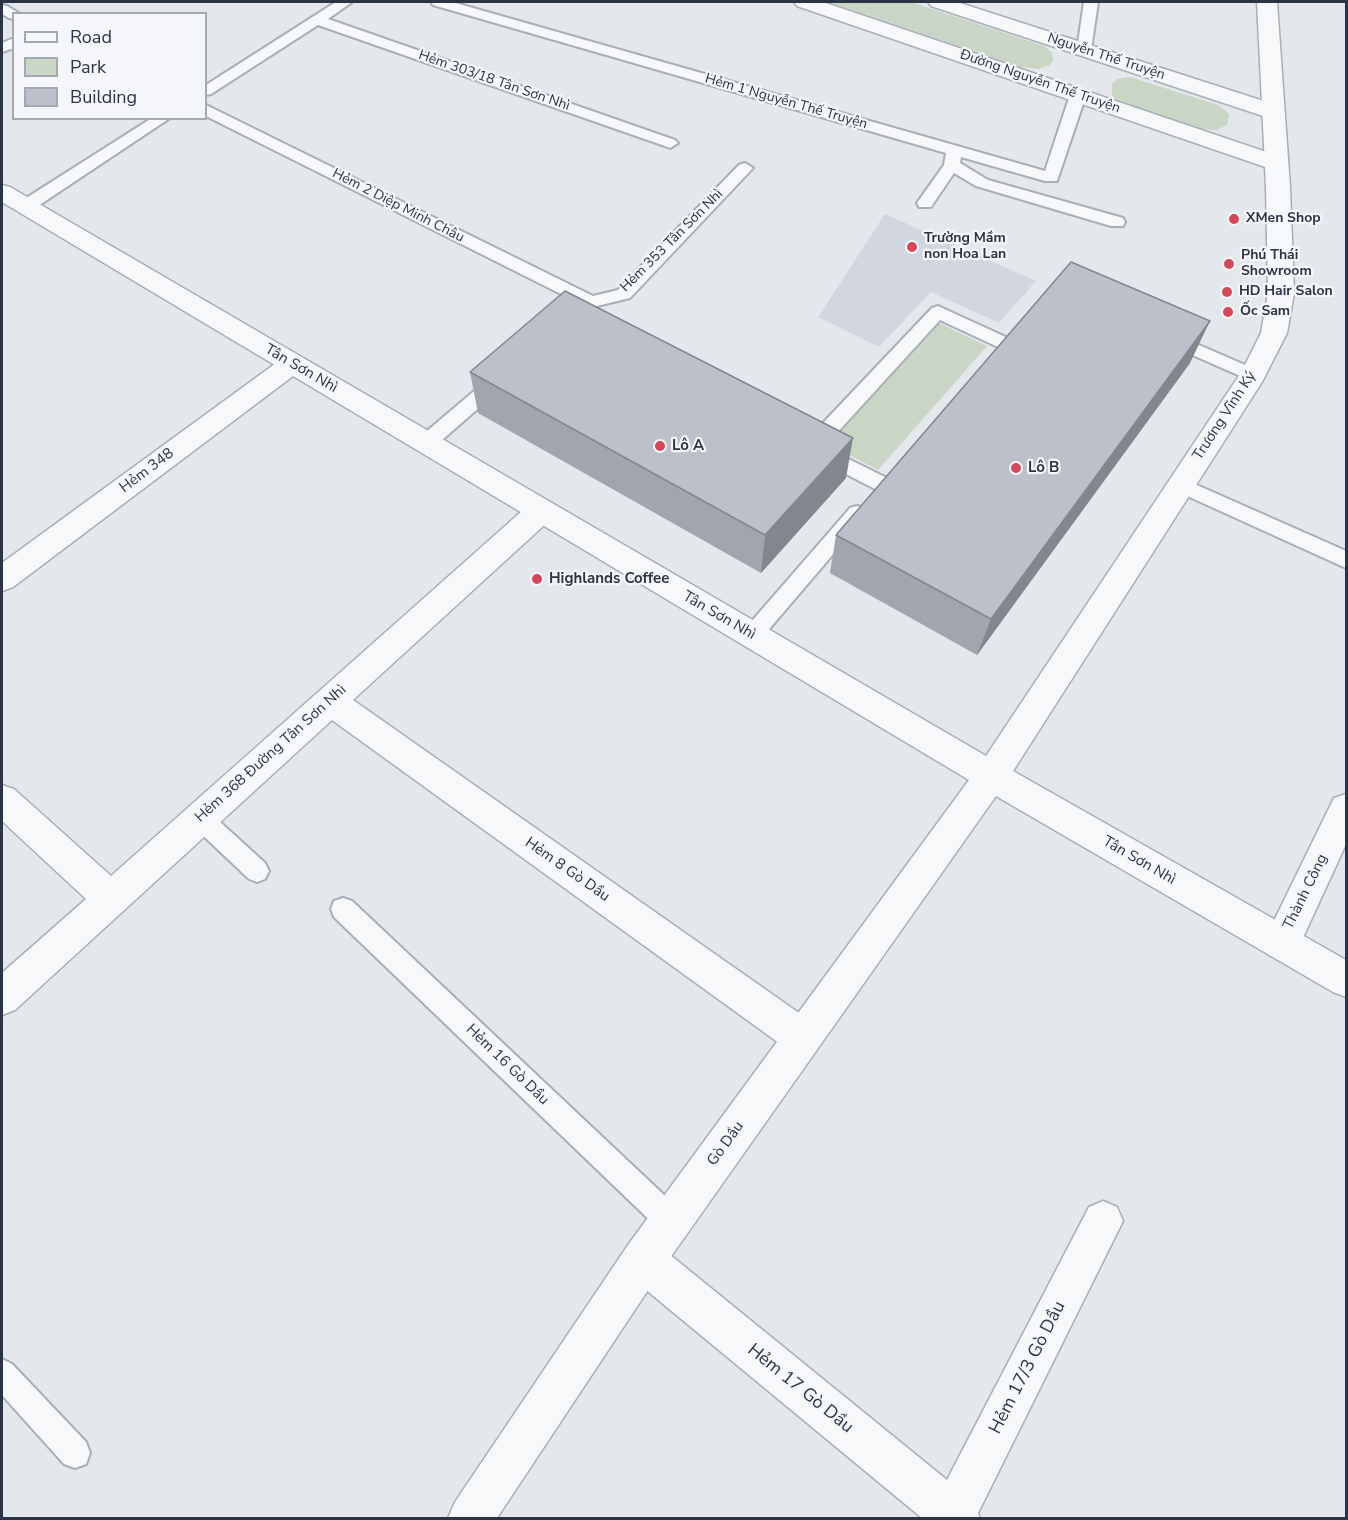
<!DOCTYPE html>
<meta charset="utf-8">
<style>
body{margin:0}
#map{position:relative;width:1348px;height:1520px;overflow:hidden;background:#e4e7ec;font-family:"Nunito Sans",sans-serif}
canvas{display:block}
.frame{position:absolute;inset:0;border:3px solid #2b3445;pointer-events:none}
.legend{position:absolute;left:12px;top:12px;width:195px;height:108px;box-sizing:border-box;background:#f4f6f9;border:2px solid #a4a8b1;margin:0;padding:8px 10px;list-style:none;font-size:18px;color:#2b3445}
.legend li{display:flex;align-items:center;gap:12px;height:30px}
.legend b{width:30px;border:2px solid #a4a8b1}
</style>
<div id="map">
<canvas width="1348" height="1520"></canvas>
<div class="frame"></div>
<ul class="legend">
<li><b style="height:8px;background:#f7f8fa"></b>Road</li>
<li><b style="height:16px;background:#c9d6c5"></b>Park</li>
<li><b style="height:16px;background:#bbc0ca"></b>Building</li>
</ul>
</div>
<script>
const ctx = document.querySelector('canvas').getContext('2d');
ctx.lineJoin = 'round';
function fill(path, color) {
  ctx.fillStyle = color;
  ctx.fill(path, 'evenodd');
}
function poly(rows) {
  const path = new Path2D();
  for (const r of rows) {
    path.moveTo(r[0], r[1]);
    for (let i = 2; i < r.length; i += 2) path.lineTo(r[i], r[i + 1]);
  }
  return path;
}
function trace(path, color, width, dash) {
  ctx.strokeStyle = color;
  ctx.lineWidth = width;
  ctx.lineCap = dash ? 'butt' : 'round';
  ctx.setLineDash(dash || []);
  ctx.stroke(path);
}
function write(font, color, halo, rows, align = 'center') {
  ctx.font = font + ' "Nunito Sans",sans-serif';
  ctx.lineWidth = 4.5;
  ctx.setLineDash([]);
  ctx.textBaseline = 'middle';
  ctx.strokeStyle = halo;
  ctx.fillStyle = color;
  for (const [text, x, y, turn = 0] of rows) {
    ctx.save();
    ctx.translate(x, y);
    ctx.rotate((+turn || 0) * Math.PI / 180);
    ctx.textAlign = isNaN(turn) ? turn : align;
    if (halo) ctx.strokeText(text, 0, 0);
    ctx.fillText(text, 0, 0);
    ctx.restore();
  }
}
fill(poly([
 [885,214,1036,281,999,323,931,292,879,347,818,317]
]), '#d2d6de');
fill(poly([
 [829,2,911,2,1044,46,1052,53,1053,61,1050,65,1039,69,1020,67],
 [1130,77,1218,105,1229,114,1227,125,1217,130,1201,129,1121,102,1112,96,1112,84,1118,79],
 [939,323,987,346,878,470,828,444]
]), '#c9d6c5');
const service = poly([
 [336,2,352,2,328,19,675,140,678,143,670,148,665,146,318,25,211,94,206,95,206,85,336,2],
 [431,2,452,2,1045,171,1070,95,1078,90,1083,92,1086,95,1057,181,1045,181,961,157,960,163,988,180,1123,218,1125,222,1123,226,1111,226,976,186,954,173,931,207,919,207,917,203,944,165,946,153,433,5,431,2],
 [1084,2,1098,2,1091,50,1084,54,1077,50,1084,2],
 [2,5,7,6,20,14,14,14,14,19,9,18,2,14,2,5],
 [14,38,14,48,2,52,2,43,14,38],
 [206,105,593,296,618,290,739,165,745,163,753,168,630,298,597,306,581,316,575,314,572,310,579,303,206,116,206,105],
 [152,118,170,118,32,210,20,210,18,206,20,202,152,118],
 [938,306,1010,339,1013,343,1010,347,1004,349,998,347,940,320,824,447,889,479,892,484,889,489,882,491,875,489,815,458,813,454,805,452,803,447,805,442,932,308,938,306],
 [1169,332,1259,371,1262,375,1259,379,1253,381,1247,379,1163,342,1160,338,1163,334,1169,332],
 [499,374,505,375,508,380,505,385,434,447,427,449,420,447,418,442,420,437,493,375,499,374],
 [1181,478,1346,551,1346,568,1174,490,1171,485,1174,480,1181,478],
 [857,506,864,508,867,513,864,518,759,641,752,644,745,641,741,635,745,629,850,508,857,506],
 [200,808,208,811,265,863,269,871,265,879,257,882,249,879,192,825,188,818,192,811,200,808],
 [343,898,352,901,681,1211,685,1221,681,1231,671,1235,661,1231,334,917,331,909,334,901,343,898],
 [2,1359,12,1364,86,1442,90,1453,86,1464,75,1468,64,1464,2,1395,2,1359]
]);
const minor = poly([
 [794,2,823,2,1284,158,1288,163,1284,168,1276,170,1268,168,797,6,794,2],
 [928,2,957,2,1282,107,1285,112,1282,117,1274,119,1266,117,931,6,928,2],
 [292,355,301,358,305,364,301,370,13,587,2,591,2,563,283,358,292,355],
 [541,500,551,503,555,511,551,519,353,700,816,1025,822,1038,816,1051,803,1057,790,1051,332,720,15,1010,2,1015,2,973,86,899,2,821,2,785,14,789,111,876,531,503,541,500],
 [1346,794,1346,844,1295,955,1282,960,1269,955,1264,943,1269,931,1334,798,1346,794],
 [1103,1201,1117,1207,1123,1221,978,1513,980,1518,922,1518,628,1275,622,1260,628,1245,643,1239,658,1245,947,1480,1089,1207,1103,1201]
]);
const tertiary = poly([
 [1257,2,1277,2,1290,187,1294,293,1287,333,1262,382,1013,771,1346,960,1346,997,1333,992,996,796,658,1275,497,1518,448,1518,455,1502,628,1245,969,780,2,202,2,185,10,187,986,756,1242,371,1261,333,1268,293,1266,187,1257,2]
]);
trace(service, '#a9aeb7', 4);
trace(minor, '#a9aeb7', 3);
trace(tertiary, '#a9aeb7', 3);
fill(service, '#f7f8fa');
fill(minor, '#f7f8fa');
fill(tertiary, '#f7f8fa');
fill(poly([
 [1190,363,977,655,830,573,836,535],
 [470,372,846,478,761,573,478,413]
]), '#a1a5ae');
fill(poly([
 [1210,321,1190,363,977,655,991,619],
 [853,438,846,478,761,573,765,535]
]), '#83868d');
const building = poly([
 [1071,262,1210,321,991,619,836,535,1071,262],
 [565,291,853,438,765,535,470,372,565,291]
]);
fill(building, '#bbc0ca');
trace(building, '#83868d', 1.5);
for (const [x, y, r, color] of [
 [1234,219,6,"#d1495b"],
 [912,247,6,"#d1495b"],
 [1229,264,6,"#d1495b"],
 [1227,292,6,"#d1495b"],
 [1228,312,6,"#d1495b"],
 [660,446,6,"#d1495b"],
 [1016,468,6,"#d1495b"],
 [537,579,6,"#d1495b"]
]) {
  const dot = new Path2D();
  dot.arc(x, y, r, 0, 2 * Math.PI);
  ctx.fillStyle = color;
  ctx.fill(dot);
  trace(dot, '#f4f6f9', 2);
}
write('14px', '#2b3445', '#f4f6f9', [
 ["Nguyễn Thế Truyện",1106,57,18],
 ["Hẻm 303/18 Tân Sơn Nhì",494,81,19],
 ["Đường Nguyễn Thế Truyện",1040,82,19],
 ["Hẻm 1 Nguyễn Thế Truyện",786,102,16],
 ["Hẻm 2 Diệp Minh Châu",398,206,27],
 ["Hẻm 353 Tân Sơn Nhì",672,241,-45]
]);
write('bold 14px', '#2b3445', '#f4f6f9', [
 ["XMen Shop",1246,219],
 ["Trường Mầm",924,239],
 ["non Hoa Lan",924,255],
 ["Phú Thái",1241,256],
 ["Showroom",1241,272],
 ["HD Hair Salon",1239,292],
 ["Ốc Sam",1240,312]
], 'left');
write('15px', '#2b3445', '#f4f6f9', [
 ["Tân Sơn Nhì",301,369,30],
 ["Trương Vĩnh Ký",1225,416,-57],
 ["Hẻm 348",147,471,-37],
 ["Tân Sơn Nhì",719,616,30],
 ["Hẻm 368 Đường Tân Sơn Nhì",271,754,-42],
 ["Tân Sơn Nhì",1139,861,30],
 ["Hẻm 8 Gò Dầu",567,870,35],
 ["Thành Công",1306,892,-64],
 ["Hẻm 16 Gò Dầu",507,1065,44],
 ["Gò Dầu",726,1144,-54]
]);
write('bold 15px', '#2b3445', '#f4f6f9', [
 ["Lô A",672,446],
 ["Lô B",1028,468],
 ["Highlands Coffee",549,579]
], 'left');
write('18px', '#2b3445', '#f4f6f9', [
 ["Hẻm 17/3 Gò Dầu",1028,1368,-63],
 ["Hẻm 17 Gò Dầu",800,1389,39]
]);
</script>
